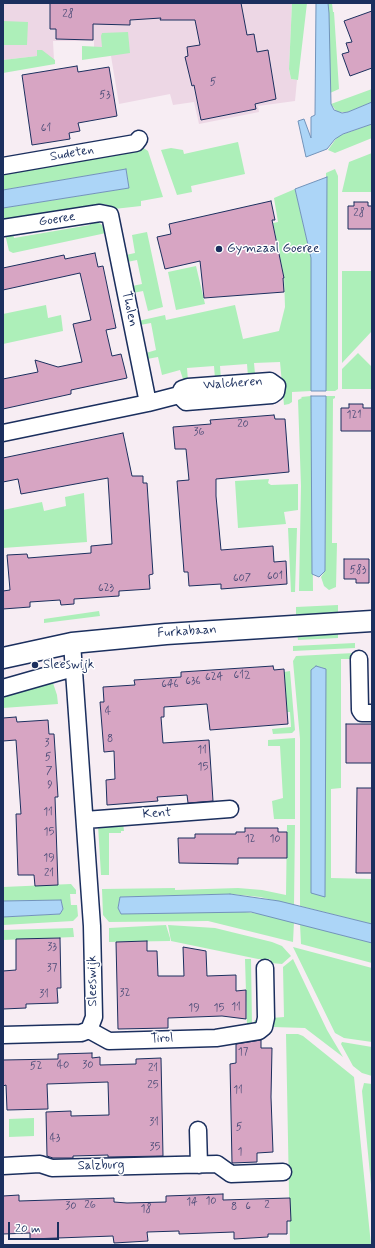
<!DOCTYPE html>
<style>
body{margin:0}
#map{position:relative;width:375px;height:1248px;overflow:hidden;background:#f7edf3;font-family:Mynerve,sans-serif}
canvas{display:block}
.frame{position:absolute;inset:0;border:4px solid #1b2f5e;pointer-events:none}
.scale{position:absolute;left:8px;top:1222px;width:51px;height:18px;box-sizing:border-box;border:2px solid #1b2f5e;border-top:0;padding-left:5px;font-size:12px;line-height:14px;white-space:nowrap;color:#1b2f5e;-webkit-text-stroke:3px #fff;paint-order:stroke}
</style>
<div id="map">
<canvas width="375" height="1248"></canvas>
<div class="frame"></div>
<div class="scale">20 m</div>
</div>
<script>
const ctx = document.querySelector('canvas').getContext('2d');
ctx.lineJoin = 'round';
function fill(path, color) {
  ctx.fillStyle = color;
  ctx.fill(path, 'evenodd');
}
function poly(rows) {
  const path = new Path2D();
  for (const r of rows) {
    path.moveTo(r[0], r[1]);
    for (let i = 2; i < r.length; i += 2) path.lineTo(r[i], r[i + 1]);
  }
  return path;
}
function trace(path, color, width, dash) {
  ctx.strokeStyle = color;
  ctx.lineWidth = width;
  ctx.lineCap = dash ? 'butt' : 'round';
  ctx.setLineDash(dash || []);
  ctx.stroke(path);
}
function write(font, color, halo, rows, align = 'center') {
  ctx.font = font + ' Mynerve,sans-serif';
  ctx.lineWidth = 3;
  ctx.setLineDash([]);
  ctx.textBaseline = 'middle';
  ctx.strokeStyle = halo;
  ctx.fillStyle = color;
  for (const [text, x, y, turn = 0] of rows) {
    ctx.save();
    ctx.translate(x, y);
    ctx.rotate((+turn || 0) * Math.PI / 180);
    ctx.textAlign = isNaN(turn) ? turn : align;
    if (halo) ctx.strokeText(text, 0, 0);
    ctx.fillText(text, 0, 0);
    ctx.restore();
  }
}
fill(poly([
 [3,3,292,3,289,69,291,79,297,80,295,101,258,106,259,112,199,124,194,102,173,105,170,94,119,104,111,56,94,57,94,41,53,41,54,60,37,56,3,60]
]), '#edd7e5');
fill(poly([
 [292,3,307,3,298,80,291,79,289,69],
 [328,3,332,3,333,12,334,12,339,89,330,93],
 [3,21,28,22,27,45,3,45],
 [128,32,130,53,82,60,82,46,102,47,101,36,102,33],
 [37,50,42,50,55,60,55,64,3,73,3,60,37,56],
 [372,89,372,102,348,112,337,112,331,104],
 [372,124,372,138,335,153,328,150,338,136],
 [238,142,245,174,191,186,192,192,177,195,161,150,171,148,183,150,184,154],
 [142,147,148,151,163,197,141,201,141,206,114,209,105,204,3,222,3,208,129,188,126,169,3,190,3,174,135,152,134,148],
 [372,153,372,192,342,192,349,162],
 [335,169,338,176,338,389,335,391,326,391,326,173],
 [295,189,311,258,311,391,292,392,292,402,289,404,284,405,280,362,254,363,255,374,248,377,247,364,220,366,221,379,215,379,214,366,187,368,188,381,184,382,180,370,162,375,158,357,147,359,146,353,156,350,151,323,140,325,138,321,165,315,166,320,235,305,243,339,279,331,285,307,284,277,273,223,278,222,274,198],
 [95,220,102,225,106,233,13,253,9,251,5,234,13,233,14,238,90,225,89,221],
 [147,232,163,307,148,311,143,291,133,293,132,286,142,284,137,260,127,262,126,255,135,253,132,235],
 [196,266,205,304,176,310,168,272],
 [342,271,372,271,372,331,342,363],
 [46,305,48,318,61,315,63,331,3,344,3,314],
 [358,353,372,367,372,389,342,389,342,369],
 [311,396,313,591,299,591,301,486,298,400,302,398,301,397],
 [326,396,335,396,335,398,333,399,332,543,337,543,336,587,329,590,324,586,321,577,325,571],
 [269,479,268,483,271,485,298,484,298,510,284,512,286,524,238,528,235,481],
 [84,493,87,542,3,548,3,510,42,502,44,511,66,506,65,497],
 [288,528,297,528,295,592,291,592],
 [338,605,338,613,296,615,296,607],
 [99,611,100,616,44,623,44,619],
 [338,632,338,638,298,640,297,633],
 [355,643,355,648,293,651,293,646],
 [354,653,354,659,341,659,341,788,331,789,331,878,372,879,372,924,300,906,300,739,293,661,296,656],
 [322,667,311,893,311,670],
 [290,671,295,730,292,733,273,734,272,729,291,727,290,712,287,712,284,672],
 [51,677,57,695,58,704,3,708,3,692],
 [295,738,295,819,274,819,272,801,283,798,280,746,268,746,268,740],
 [123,823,124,831,121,831,121,833,109,833,109,875,101,875,98,825],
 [287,825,295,825,294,905,260,897,230,894,189,895,120,897,118,908,121,914,238,911,261,914,294,922,293,942,208,921,109,922,103,915,102,889,175,888,175,890,238,888,262,890,286,895],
 [71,884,76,890,76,894,70,894,71,905,77,905,78,916,73,921,3,925,3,917,60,914,63,909,61,900,3,901,3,887],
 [300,924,372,943,372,963,301,944],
 [166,925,170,938,170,941,109,942,109,928],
 [168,925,215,928,272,942,282,946,291,956,282,964,271,963,270,959,258,959,171,941],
 [73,928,74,937,3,940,3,930],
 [293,947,372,968,372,1042,344,1038,335,1033],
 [245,959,251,959,252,1025,255,1020,260,1020,256,1026,247,1026],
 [293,959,327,1030,343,1057,305,1028,273,1027,272,1018,284,1017,283,967],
 [286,1034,298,1034,303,1036,354,1077,371,1245,290,1245],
 [342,1042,372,1047,372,1076,362,1073,353,1066,341,1044],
 [364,1083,372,1084,372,1195,362,1091],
 [34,1118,34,1136,9,1137,9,1119]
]), '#adefb9');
const water = poly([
 [316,3,328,3,329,13,331,104,334,110,342,113,348,112,372,102,372,124,343,134,335,139,327,149,306,157,298,121,304,119,311,138,311,117,315,115,316,3],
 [126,169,129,188,3,208,3,190,126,169],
 [327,177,326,391,311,391,311,258,295,189,327,177],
 [311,396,326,396,325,571,319,577,312,574,311,396],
 [316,666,326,669,325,897,311,893,311,670,316,666],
 [230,894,279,901,372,924,372,943,251,912,121,914,118,908,120,897,230,894],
 [61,900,63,909,60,914,3,917,3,901,61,900]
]);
fill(water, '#acd5f7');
trace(water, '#7293ba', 1);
const building = poly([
 [50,3,241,3,247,35,254,34,257,52,268,50,276,99,255,104,256,109,201,120,194,85,192,86,185,57,188,56,187,47,200,45,195,20,160,20,161,18,130,20,130,25,93,24,93,40,56,39,56,29,50,29,50,3],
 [372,11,372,68,350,76,342,54,349,52,346,43,352,42,344,21,372,11],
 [77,66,78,72,109,67,117,116,78,123,80,131,69,133,70,139,32,145,22,75,77,66],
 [271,201,275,220,272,220,284,278,283,278,284,292,204,298,200,261,165,269,157,237,171,234,169,224,271,201],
 [354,202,368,202,368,206,372,206,372,229,348,229,348,206,354,206,354,202],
 [95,253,98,267,103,266,116,328,106,330,112,356,121,354,127,378,71,390,71,394,3,409,3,379,38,372,35,360,58,367,82,362,73,324,91,320,80,273,3,290,3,268,64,255,65,259,95,253],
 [349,404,363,404,363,408,372,408,372,431,341,431,341,408,349,408,349,404],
 [274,415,275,419,285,419,289,472,216,479,216,496,221,550,273,546,274,562,286,561,287,584,221,589,221,584,189,586,188,572,184,572,177,481,189,480,186,449,175,449,173,427,211,424,210,420,274,415],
 [123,433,132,476,143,476,143,483,147,483,153,574,149,575,150,589,119,591,119,596,74,599,74,604,61,605,60,600,30,602,30,607,3,609,3,591,10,590,7,555,27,554,28,558,91,553,91,546,112,544,108,478,21,494,18,479,3,482,3,458,123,433],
 [344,559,369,559,369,583,356,583,356,579,344,579,344,559],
 [273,666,274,670,284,669,288,724,210,730,207,704,164,707,164,717,161,717,163,743,209,740,213,801,188,803,187,795,157,797,158,801,107,805,106,780,115,779,114,751,104,752,100,702,104,702,103,687,135,685,134,680,181,677,181,672,273,666],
 [16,717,17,722,48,720,49,734,54,734,58,797,55,797,58,885,35,886,34,875,18,875,16,814,21,814,16,740,3,741,3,718,16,717],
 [346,724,372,724,372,763,346,763,346,724],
 [357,788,372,788,372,873,356,873,357,788],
 [245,828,278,828,278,832,287,832,287,858,238,858,238,864,179,863,178,838,195,838,195,834,236,834,236,832,245,832,245,828],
 [60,938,61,988,57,988,58,1003,26,1004,26,1008,3,1009,3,971,16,970,16,939,60,938],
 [147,941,147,951,157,951,158,976,184,976,183,947,206,951,207,976,236,975,236,991,246,990,246,1019,222,1016,168,1018,168,1028,118,1029,116,942,147,941],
 [261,1040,261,1048,272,1048,271,1097,273,1152,257,1153,257,1162,232,1163,230,1064,236,1063,236,1044,261,1040],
 [92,1053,92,1058,100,1057,100,1065,136,1064,136,1059,161,1058,163,1156,108,1157,108,1155,73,1156,73,1158,53,1158,47,1156,46,1112,71,1111,71,1116,109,1115,108,1082,47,1084,48,1109,7,1110,6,1085,3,1086,3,1060,58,1059,58,1054,92,1053],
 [223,1194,223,1200,290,1198,291,1221,287,1221,287,1234,268,1234,268,1237,234,1239,234,1232,179,1234,179,1231,147,1232,148,1241,114,1243,113,1236,30,1239,30,1233,3,1234,3,1196,19,1195,19,1201,114,1198,114,1202,127,1203,166,1202,166,1196,223,1194]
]);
fill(building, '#d7a5c3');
trace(building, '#1b2f5e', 1);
const minor = poly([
 [3,166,130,144,136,143,139,139],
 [3,228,100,213,110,215,148,403],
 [3,433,148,403,179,395,182,389,188,387,270,381,277,386,276,392,272,395,186,402,179,395],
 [72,643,92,926,94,1017,89,1030],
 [359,659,360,710,362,713,372,713],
 [3,688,73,668],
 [85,820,230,809],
 [89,1030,109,1041,216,1038,259,1031,264,1027,266,1018,265,968],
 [3,1035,81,1033,89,1030],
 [198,1130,199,1165],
 [3,1166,40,1164,52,1168,217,1164,231,1174,283,1172]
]);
const tertiary = poly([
 [3,658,72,643,166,634,372,621]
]);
trace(minor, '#1b2f5e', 19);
trace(tertiary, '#1b2f5e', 23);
trace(minor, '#fff', 16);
trace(tertiary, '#fff', 20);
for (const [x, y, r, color] of [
 [219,249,4,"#1b2f5e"],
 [35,665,4,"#1b2f5e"]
]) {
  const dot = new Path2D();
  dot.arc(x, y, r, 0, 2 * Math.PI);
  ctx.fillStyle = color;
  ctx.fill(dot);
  trace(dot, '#fff', 1.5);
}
write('11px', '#4a4c77', null, [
 ["28",68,15],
 ["5",213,83],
 ["53",105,96],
 ["61",46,129],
 ["28",359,214],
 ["121",354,416],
 ["20",243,425],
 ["36",199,433],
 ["583",358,571],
 ["601",275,577],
 ["607",242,579],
 ["623",106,589],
 ["612",242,676],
 ["624",214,678],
 ["636",193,682],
 ["646",170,685],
 ["4",108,712],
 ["8",110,740],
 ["3",47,744],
 ["11",202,751],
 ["5",48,758],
 ["15",203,768],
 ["7",49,772],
 ["9",50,786],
 ["11",48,813],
 ["15",49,833],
 ["12",250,840],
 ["10",275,840],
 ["19",49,859],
 ["21",49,874],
 ["33",52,948],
 ["37",52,969],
 ["32",125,994],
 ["31",44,995],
 ["11",236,1008],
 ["19",194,1009],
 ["15",219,1009],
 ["17",243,1053],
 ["40",63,1066],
 ["30",88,1066],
 ["52",36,1067],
 ["21",153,1069],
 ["25",153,1086],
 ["11",238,1091],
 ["31",154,1123],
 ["5",239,1128],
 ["43",55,1139],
 ["35",155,1148],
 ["1",240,1153],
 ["10",211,1202],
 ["14",192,1203],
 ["26",90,1206],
 ["2",267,1206],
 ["30",71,1207],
 ["6",248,1207],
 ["8",234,1208],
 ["18",146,1210]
]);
write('13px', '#1b2f5e', '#fff', [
 ["Sudeten",72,154,-10],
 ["Goeree",57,220,-9],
 ["Tholen",129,309,78],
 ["Walcheren",233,384,-4],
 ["Furkabaan",187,632,-4],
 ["Kent",157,814,-4],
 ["Sleeswijk",93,981,-91],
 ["Tirol",162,1039,-2],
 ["Salzburg",101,1166,-1]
]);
write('13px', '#1b2f5e', '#fff', [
 ["Gymzaal Goeree",227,249],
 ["Sleeswijk",43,665]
], 'left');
</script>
